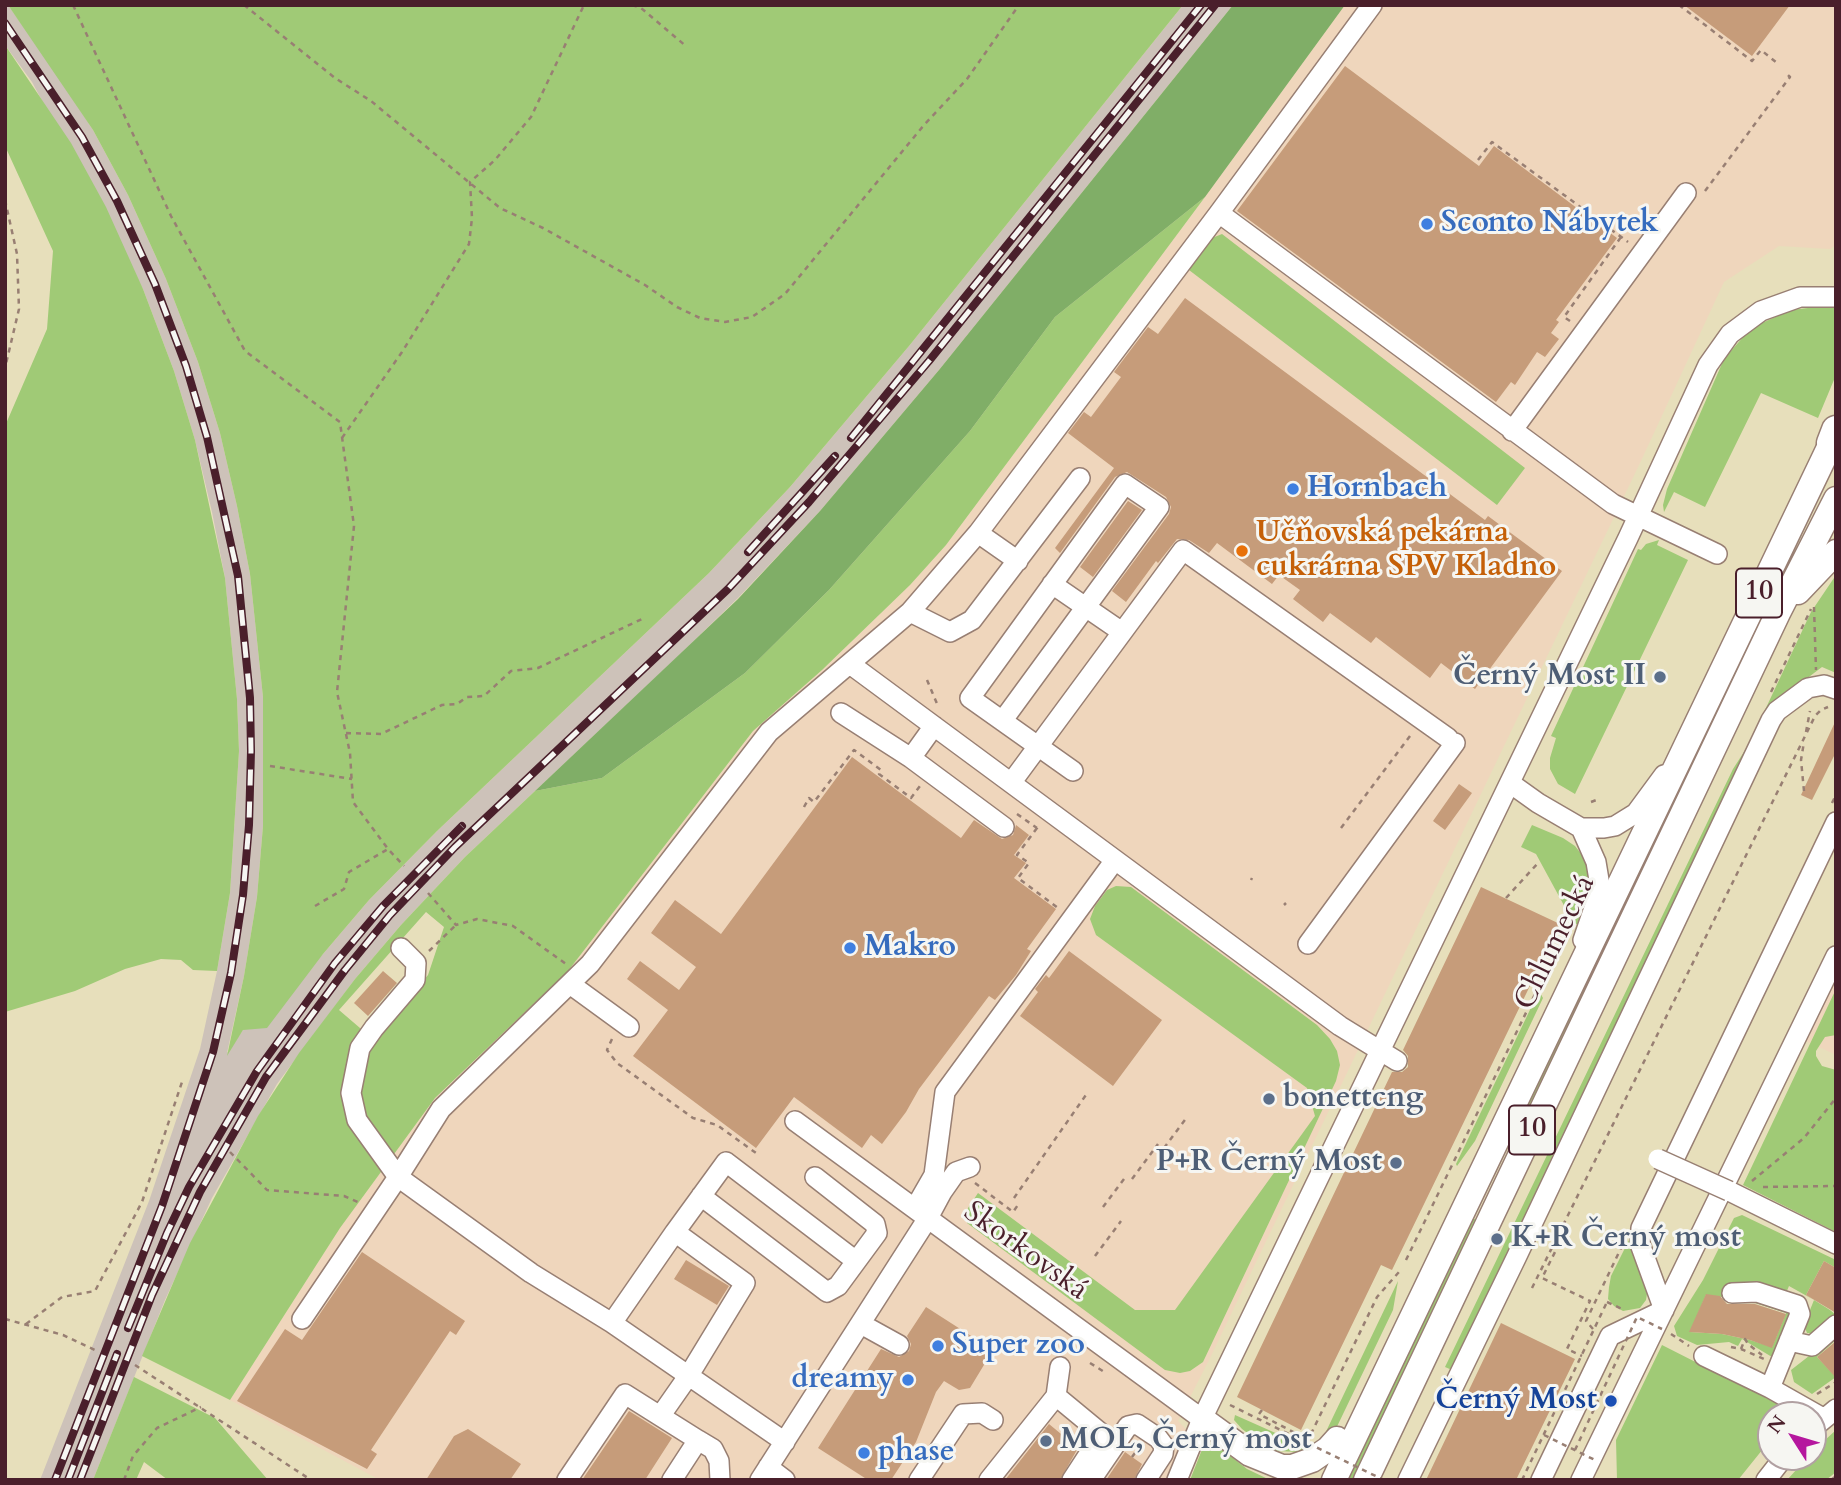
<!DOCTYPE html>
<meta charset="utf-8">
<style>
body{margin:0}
#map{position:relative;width:1841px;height:1485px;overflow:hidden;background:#e7dfbb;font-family:Cardo,serif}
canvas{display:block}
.frame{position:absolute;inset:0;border:7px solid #4a1f2b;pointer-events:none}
.north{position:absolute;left:1757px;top:1401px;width:70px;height:70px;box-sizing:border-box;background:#f6f6f2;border:2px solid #b1a0a2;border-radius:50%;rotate:307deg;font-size:19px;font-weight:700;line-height:28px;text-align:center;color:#4a1f2b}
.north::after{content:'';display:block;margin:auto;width:24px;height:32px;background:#b5179e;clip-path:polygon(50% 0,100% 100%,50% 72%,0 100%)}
</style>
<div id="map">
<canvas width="1841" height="1485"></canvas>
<div class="frame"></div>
<div class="north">N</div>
</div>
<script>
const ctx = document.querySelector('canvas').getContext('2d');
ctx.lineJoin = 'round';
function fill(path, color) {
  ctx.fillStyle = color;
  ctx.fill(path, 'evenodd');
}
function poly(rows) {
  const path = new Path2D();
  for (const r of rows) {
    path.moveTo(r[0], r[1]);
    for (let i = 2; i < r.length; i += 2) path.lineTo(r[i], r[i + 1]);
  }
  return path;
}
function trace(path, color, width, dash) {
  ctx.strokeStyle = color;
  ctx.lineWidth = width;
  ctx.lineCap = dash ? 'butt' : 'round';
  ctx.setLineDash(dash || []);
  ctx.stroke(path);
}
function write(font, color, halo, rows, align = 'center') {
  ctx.font = font + ' Cardo,serif';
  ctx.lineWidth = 6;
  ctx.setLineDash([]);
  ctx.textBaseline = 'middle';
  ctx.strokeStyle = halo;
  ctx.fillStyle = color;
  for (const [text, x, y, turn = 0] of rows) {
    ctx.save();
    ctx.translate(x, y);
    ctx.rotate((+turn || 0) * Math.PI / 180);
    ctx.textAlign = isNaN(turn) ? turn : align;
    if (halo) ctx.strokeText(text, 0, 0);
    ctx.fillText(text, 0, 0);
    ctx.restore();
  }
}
fill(poly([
 [1345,5,1836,5,1836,245,1830,249,1779,246,1724,282,1640,463,1210,1358,1178,1421,1203,1447,1189,1480,380,1480,230,1400,340,1228,435,1098,568,971,753,731,822,670,910,585,946,545,1205,197],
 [1836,978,1836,1055,1804,1040]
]), '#efd6bc');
fill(poly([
 [5,5,8,5,53,68,93,130,128,195,166,279,198,362,220,433,237,506,250,574,263,697,263,826,257,897,244,976,227,1053,243,1030,323,954,369,900,437,831,709,573,790,487,909,346,1183,5,1233,5,939,370,820,511,738,598,675,659,465,857,401,925,355,979,277,1084,212,1198,165,1300,93,1480,40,1480,149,1201,200,1049,217,971,230,893,239,751,237,699,225,578,212,512,195,440,174,371,143,289,32,82,5,45]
]), '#cdc2b9');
fill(poly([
 [8,5,1183,5,909,346,790,487,709,573,437,831,369,900,323,954,267,1028,243,1030,227,1056,244,976,257,897,263,826,263,697,250,574,237,506,220,433,198,362,166,279,128,195,93,130],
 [5,45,71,143,106,207,143,289,174,371,195,440,225,578,237,699,239,751,230,893,217,971,193,970,181,960,161,959,125,969,75,991,5,1012,5,426,47,329,53,251,5,146],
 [1205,197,946,545,910,585,822,670,753,731,568,971,435,1098,340,1228,230,1400,142,1356,190,1243,258,1116,299,1053,355,979,401,925,465,857,535,791,602,778,745,673,829,590,970,431,1055,317],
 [426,912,444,927,428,975,374,1040,339,1010],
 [1222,234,1525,468,1497,505,1189,270,1212,238],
 [1816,307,1836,308,1836,375,1818,418,1761,393,1705,507,1674,492,1664,512,1663,505,1667,489,1724,359,1744,336,1762,323,1791,310],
 [1659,540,1657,545,1688,560,1575,794,1558,784,1550,769,1550,758,1556,738,1551,736,1638,549,1641,550,1646,544],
 [1836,575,1836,673,1822,667,1773,704,1452,1370,1445,1367,1733,769,1749,744,1811,612],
 [1760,618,1762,618,1511,1148,1509,1148,1507,1144],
 [1532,825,1563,838,1575,846,1586,860,1589,867,1591,895,1578,925,1573,922,1536,854,1521,847],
 [1116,886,1131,887,1317,1025,1330,1039,1337,1051,1340,1065,1336,1081,1203,1362,1190,1371,1180,1373,1165,1370,967,1223,968,1208,978,1193,1135,1310,1175,1310,1315,1116,1307,1088,1096,935,1090,919,1095,906,1107,890],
 [1836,989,1836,1035,1825,1037,1816,1051,1816,1056,1822,1066,1836,1070,1836,1232,1743,1185],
 [1539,991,1543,998,1475,1141,1457,1166,1456,1164],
 [1742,1215,1836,1260,1836,1268,1824,1261,1806,1295,1830,1310,1836,1315,1815,1334,1807,1333,1804,1325,1814,1300,1789,1286,1781,1305,1791,1316,1772,1357,1742,1339,1738,1346,1729,1342,1697,1345,1677,1336,1674,1326,1703,1280,1734,1218],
 [1706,1295,1746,1300,1786,1313,1772,1347,1750,1340,1722,1334,1690,1332],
 [1472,1218,1477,1220,1355,1480,1345,1480],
 [1630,1238,1648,1288,1646,1300,1640,1308,1623,1311,1614,1306,1608,1299,1609,1287,1611,1276],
 [1398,1281,1393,1310,1332,1437,1321,1442],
 [1836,1335,1836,1340,1817,1357,1836,1377,1812,1394,1794,1382,1791,1370],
 [1662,1345,1792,1411,1789,1415,1771,1415,1771,1439,1738,1480,1617,1480,1616,1440],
 [134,1377,215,1418,268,1480,168,1480,144,1462,136,1480,93,1480],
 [1235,1415,1307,1447,1306,1449,1299,1452,1277,1451,1261,1443,1242,1429,1234,1420],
 [1836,1430,1836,1472,1826,1480,1787,1480,1808,1457,1813,1457,1813,1451],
 [1208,1444,1215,1444,1247,1469,1270,1480,1190,1480,1203,1447]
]), '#a0ca76');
fill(poly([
 [1233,5,1345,5,1205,197,1055,317,970,431,829,590,745,673,602,778,535,791,738,599,820,511,939,370]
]), '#80ae67');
fill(poly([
 [1684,5,1790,5,1752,56],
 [1345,66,1479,166,1494,146,1617,238,1556,320,1559,322,1551,333,1559,339,1545,357,1537,352,1515,385,1511,382,1496,402,1237,211],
 [1185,298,1485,520,1488,516,1562,571,1475,689,1441,663,1430,678,1376,637,1371,643,1330,613,1323,622,1293,599,1300,590,1279,575,1272,584,1217,543,1209,553,1189,540,1177,539,1158,563,1156,561,1126,602,1112,591,1169,514,1171,507,1166,497,1127,472,1115,477,1060,553,1055,548,1114,468,1068,433,1084,412,1091,417,1121,377,1114,372,1148,327,1158,334],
 [1128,501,1142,510,1093,577,1080,567],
 [1836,720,1836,752,1812,800,1801,795],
 [852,757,961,838,974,820,1002,839,1013,835,1016,825,1029,835,1014,855,1026,863,1014,878,1056,909,1027,949,1031,951,1016,975,995,1000,989,996,919,1089,906,1112,882,1144,871,1135,862,1148,794,1097,756,1148,633,1056,668,1010,627,979,640,961,679,990,696,967,651,933,675,900,721,934],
 [1459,784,1472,793,1445,830,1433,821],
 [1481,887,1560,924,1392,1270,1381,1265,1301,1430,1237,1397,1392,1072,1402,1072,1408,1067,1408,1056,1403,1050],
 [1069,951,1162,1020,1113,1086,1020,1016,1038,992,1035,989,1046,975,1049,978],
 [383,971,397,983,368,1016,354,1003],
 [362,1252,465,1321,456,1335,450,1331,371,1450,377,1454,367,1469,237,1401,285,1329,302,1340],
 [686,1260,729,1286,717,1305,674,1279],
 [1824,1261,1836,1268,1836,1313,1806,1295],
 [1706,1294,1720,1296,1727,1304,1755,1304,1786,1314,1772,1348,1750,1340,1722,1334,1689,1332],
 [926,1307,993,1350,970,1388,959,1390,944,1381,936,1392,916,1442,891,1480,868,1480,818,1448,881,1349,899,1357,909,1351,911,1344,907,1336],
 [1501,1323,1575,1359,1516,1480,1426,1480],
 [1836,1341,1836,1378,1817,1357],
 [629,1411,672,1438,645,1480,582,1480],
 [1049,1424,1078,1448,1060,1480,1005,1480],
 [468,1429,521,1464,510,1480,426,1480,454,1436],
 [1125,1452,1142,1464,1134,1480,1106,1480]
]), '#c69c7a');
const minor = poly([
 [1219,213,1613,504,1717,554],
 [1512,431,1686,193],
 [978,533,1018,561],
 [1052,584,1122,632],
 [910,612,950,632,972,620,1080,478],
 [850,664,1340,1026,1397,1061],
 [841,713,911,758,1004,827],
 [1003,720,1159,507,1125,484,970,698,1073,771],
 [911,758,934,726],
 [1011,783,1183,550,1448,738],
 [1510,783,1538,803,1581,828,1604,828,1615,826,1636,813,1664,775],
 [1581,828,1596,862,1599,880,1595,905,1583,940],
 [1308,944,1455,743],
 [401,948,416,963,415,980,374,1028,360,1048,351,1093,357,1120,398,1177,531,1273,612,1323,785,1442],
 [570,984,629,1027],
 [795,1121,1202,1419],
 [1729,1191,1836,1244],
 [701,1196,827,1292,838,1286,877,1233,875,1224,815,1177],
 [915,1208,934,1175,945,1092,1115,860],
 [1732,1293,1757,1292,1797,1305,1800,1314,1770,1388],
 [1664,1310,1640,1244,1641,1228,1836,822],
 [302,1319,398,1177,441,1109,590,964,769,732,910,612,978,533,1219,213,1372,5],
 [612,1323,675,1232,726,1162,856,1261],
 [861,1324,899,1345],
 [1789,1341,1812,1346,1836,1325],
 [1704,1356,1770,1388,1823,1418],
 [1060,1367,1056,1396,1102,1434,1072,1480],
 [661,1415,689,1375,745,1283,675,1232],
 [1813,1428,1836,1409],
 [698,1440,713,1449,719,1461,720,1480],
 [768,1467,785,1480],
 [567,1480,625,1394,698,1440,672,1480],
 [760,1480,928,1218,942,1192,956,1172,970,1167],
 [919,1480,963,1414,982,1413,993,1420],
 [989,1480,1056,1396],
 [1091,1480,1128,1426,1137,1424,1158,1438,1164,1446,1163,1454,1146,1480],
 [1177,1480,1202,1419,1628,538,1708,365,1730,334,1761,311,1800,297,1836,297],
 [1408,1480,1516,1258,1771,720,1777,711,1808,688,1824,685,1836,689],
 [1541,1480,1610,1336,1664,1310],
 [1581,1480,1836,956],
 [1766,1480,1784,1457]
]);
const major = poly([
 [1798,592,1836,552],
 [1202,1419,1250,1454,1282,1467,1292,1467,1312,1460,1328,1449,1337,1439],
 [1334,1480,1836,433],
 [1366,1480,1778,613,1836,499]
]);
const highway = poly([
 [1831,443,1836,430]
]);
trace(minor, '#987f73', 22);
trace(major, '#987f73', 27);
trace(highway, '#987f73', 31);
trace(poly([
 [73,5,171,216,245,351,340,422,354,526,337,692,350,753,353,802,388,849,404,866],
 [244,5,335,78,371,101,500,208,543,228,645,285,677,307,700,318,725,322,752,317,785,294,924,125,967,79,1019,5],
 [632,5,641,8,687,47],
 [1679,5,1752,61,1761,50,1777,63],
 [1478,160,1492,142,1628,242],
 [1705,191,1790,77,1788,75],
 [5,200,17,254,19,309,5,368],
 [1570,321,1564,317,1621,237],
 [342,438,402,352,469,244,472,218,470,182,495,160,531,117,584,5],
 [1814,607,1816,670],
 [927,680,938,706],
 [1771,692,1811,609],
 [1806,732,1810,711],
 [346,733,381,734,442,705,457,704,467,697,484,696,511,671,538,668,642,619],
 [270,766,352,779],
 [1804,791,1801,760,1804,742],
 [1591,802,1599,799],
 [1832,803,1836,795],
 [804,807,809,798,814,802,854,750,881,770,879,774,911,798,920,786],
 [1017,814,1037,828,1039,825],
 [1037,828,1017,855,1029,863,1018,878,1058,908],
 [1341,828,1410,736],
 [1251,880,1252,878],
 [428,893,456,925,477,919,513,926,566,964],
 [1506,898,1538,863],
 [1284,905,1286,903],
 [315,906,344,889,349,872,388,849],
 [429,951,456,925],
 [612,1039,607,1050,617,1063,693,1118,717,1125,756,1153],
 [1164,1148,1187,1117],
 [230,1152,267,1190,344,1196,360,1203],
 [1132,1179,1158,1144],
 [1752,1181,1804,1138,1836,1098],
 [975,1183,1013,1212,1020,1202],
 [1763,1187,1836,1186],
 [1014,1198,1088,1092],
 [1103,1207,1127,1175],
 [1555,1245,1558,1246,1542,1278,1590,1301,1567,1349,1582,1356],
 [1095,1256,1121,1221],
 [1406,1260,1537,990],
 [1532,1288,1815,716,1821,710,1828,707],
 [1607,1302,1622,1309],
 [5,1319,63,1335,97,1351],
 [26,1324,62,1297,95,1291,142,1202,183,1079],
 [1593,1329,1586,1321,1622,1246],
 [1671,1334,1689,1346],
 [1731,1347,1741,1349,1764,1359],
 [1741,1349,1745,1339,1748,1344,1762,1355],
 [1090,1363,1106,1373],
 [135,1365,311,1480],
 [1817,1394,1836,1382],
 [1230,1405,1299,1439],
 [1262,1410,1259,1414,1297,1434,1299,1439],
 [1311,1434,1377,1297,1399,1272],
 [1132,1457,1140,1446],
 [124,1480,133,1456,157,1428,201,1407],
 [1434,1480,1435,1480],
 [1831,1480,1836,1476]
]), '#987f73', 2.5, [5, 5]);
trace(minor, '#fff', 19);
trace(major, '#fff', 24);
trace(highway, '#fff', 28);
const rail = poly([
 [5,23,82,137,117,201,155,284,186,366,207,437,238,576,250,698,251,751,249,825,243,895,231,973,213,1052,162,1206,55,1480],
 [851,438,1201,5],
 [748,552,835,456],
 [128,1328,167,1233,189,1187,257,1071,335,963,383,906,462,826],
 [68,1480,117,1354],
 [80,1480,152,1295,200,1192,266,1077,345,970,390,915,455,847,728,589,809,502,929,361,1215,5]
]);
trace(rail, '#4a1f2b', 8);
trace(rail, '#f6f6f2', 5, [16]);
const minorBridge = poly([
 [1658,1159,1729,1191]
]);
trace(minorBridge, '#987f73', 22, []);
trace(poly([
 [1544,1435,1597,1461],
 [1299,1439,1384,1480],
 [1575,1450,1637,1317,1662,1329],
 [1522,1480,1607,1302]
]), '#987f73', 2.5, [5, 5]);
trace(minorBridge, '#fff', 19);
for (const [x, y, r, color] of [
 [1427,224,7,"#3f7fe0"],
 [1293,489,7,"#3f7fe0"],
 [1242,551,7,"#e8710a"],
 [1660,677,7,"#5c6f8a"],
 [850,948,7,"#3f7fe0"],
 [1269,1099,7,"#5c6f8a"],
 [1396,1163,7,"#5c6f8a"],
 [1497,1239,7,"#5c6f8a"],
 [938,1346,7,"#3f7fe0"],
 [908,1380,7,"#3f7fe0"],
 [1611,1401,7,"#1a4fb4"],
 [1046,1441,7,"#5c6f8a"],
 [864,1453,7,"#3f7fe0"]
]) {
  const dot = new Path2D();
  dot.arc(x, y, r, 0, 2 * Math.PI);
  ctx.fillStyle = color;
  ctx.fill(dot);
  trace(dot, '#f6f6f2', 2.5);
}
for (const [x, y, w] of [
 [1759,593,46],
 [1532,1130,46]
]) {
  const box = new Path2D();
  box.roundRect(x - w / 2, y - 24.5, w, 49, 5);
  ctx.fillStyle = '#f6f6f2';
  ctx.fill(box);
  trace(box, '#4a1f2b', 2);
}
write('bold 28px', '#4a1f2b', null, [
 ["10",1759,593],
 ["10",1532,1130]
]);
write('bold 30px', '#366cbe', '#f6f6f2', [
 ["Sconto Nábytek",1441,224],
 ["Hornbach",1307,489],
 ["Makro",864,948],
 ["Super zoo",952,1346],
 ["dreamy",894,1380,"right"],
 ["phase",878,1453]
], 'left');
write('bold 30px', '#c56008', '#f6f6f2', [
 ["Učňovská pekárna",1256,534],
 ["cukrárna SPV Kladno",1256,568]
], 'left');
write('bold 30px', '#4e5e75', '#f6f6f2', [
 ["Černý Most II",1646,677,"right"],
 ["bonettcng",1283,1099],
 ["P+R Černý Most",1382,1163,"right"],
 ["K+R Černý most",1511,1239],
 ["MOL, Černý most",1060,1441]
], 'left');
write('30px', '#4a1f2b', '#f6f6f2', [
 ["Chlumecká",1556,943,-64],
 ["Skorkovská",1025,1252,36]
]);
write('bold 30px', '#164399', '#f6f6f2', [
 ["Černý Most",1597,1401]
], 'right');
</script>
